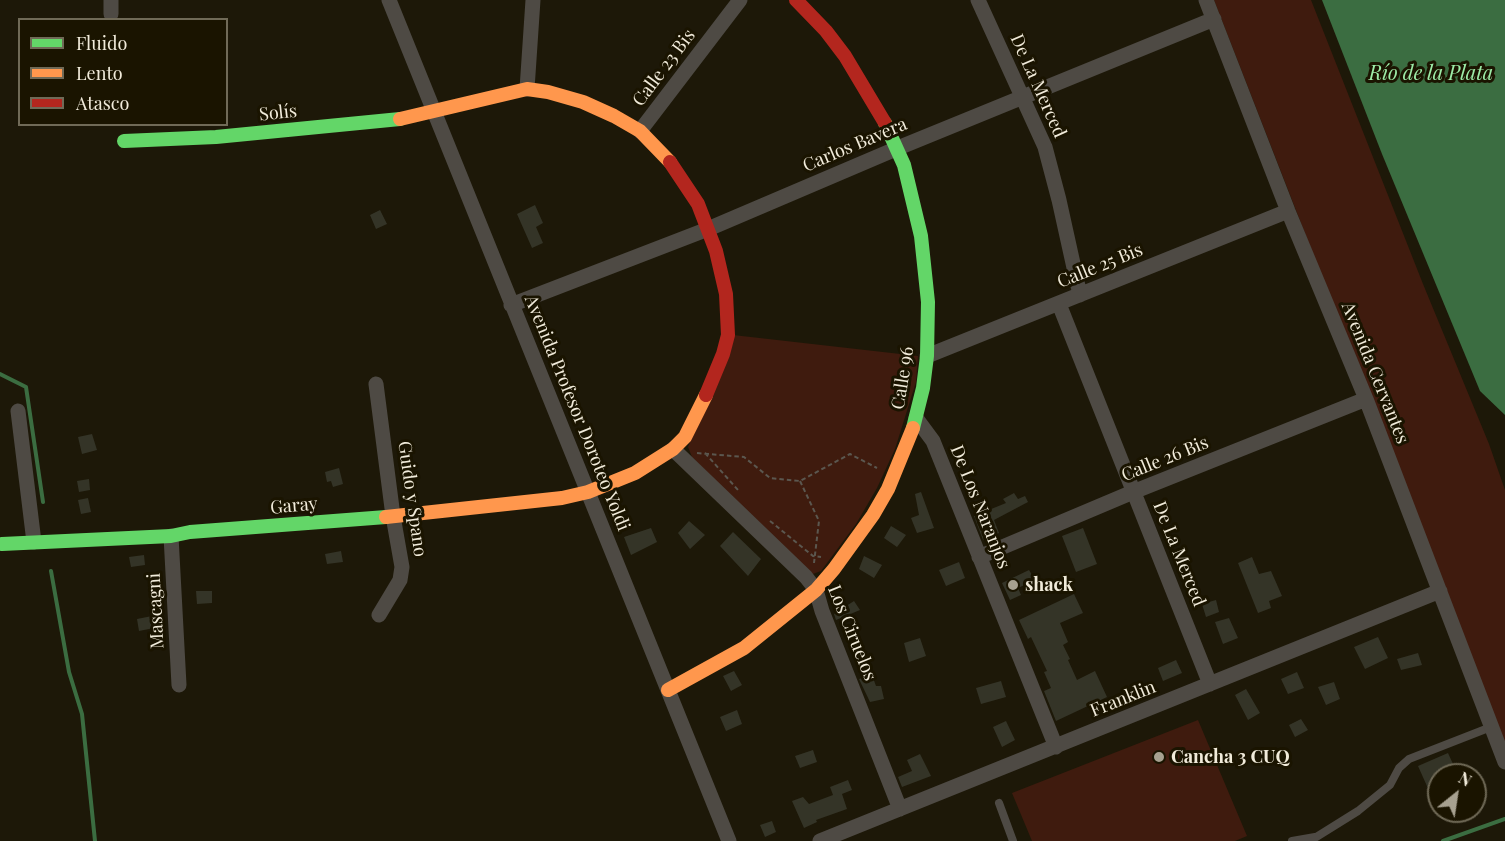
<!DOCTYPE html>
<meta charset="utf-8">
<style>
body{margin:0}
#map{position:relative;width:1505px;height:841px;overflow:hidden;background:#1d1808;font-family:"Playfair Display",serif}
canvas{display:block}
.legend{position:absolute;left:18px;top:18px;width:210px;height:108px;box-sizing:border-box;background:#1a1400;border:2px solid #706a57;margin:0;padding:8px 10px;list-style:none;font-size:18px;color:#f1ebda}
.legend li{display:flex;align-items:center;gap:12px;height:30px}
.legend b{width:30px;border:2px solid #706a57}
.north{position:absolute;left:1427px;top:763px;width:60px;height:60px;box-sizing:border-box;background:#1a1400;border:2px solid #706a57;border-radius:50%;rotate:30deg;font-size:16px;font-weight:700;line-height:24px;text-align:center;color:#f1ebda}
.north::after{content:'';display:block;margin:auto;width:21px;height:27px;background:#a7a190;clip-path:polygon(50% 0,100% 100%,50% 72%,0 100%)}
</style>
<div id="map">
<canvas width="1505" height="841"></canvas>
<ul class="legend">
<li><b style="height:8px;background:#63d668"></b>Fluido</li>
<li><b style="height:8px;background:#ff974d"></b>Lento</li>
<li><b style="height:8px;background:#b3261e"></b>Atasco</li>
</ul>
<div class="north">N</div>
</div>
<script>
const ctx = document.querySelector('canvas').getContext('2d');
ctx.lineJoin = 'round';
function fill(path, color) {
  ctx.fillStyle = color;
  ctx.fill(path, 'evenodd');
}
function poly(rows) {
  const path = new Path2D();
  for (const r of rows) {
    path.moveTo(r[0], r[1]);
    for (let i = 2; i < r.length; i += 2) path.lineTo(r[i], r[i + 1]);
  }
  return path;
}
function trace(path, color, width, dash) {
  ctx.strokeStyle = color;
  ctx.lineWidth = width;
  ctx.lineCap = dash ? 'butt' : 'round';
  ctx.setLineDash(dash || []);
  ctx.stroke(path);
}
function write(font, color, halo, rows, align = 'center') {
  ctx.font = font + ' "Playfair Display",serif';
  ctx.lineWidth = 6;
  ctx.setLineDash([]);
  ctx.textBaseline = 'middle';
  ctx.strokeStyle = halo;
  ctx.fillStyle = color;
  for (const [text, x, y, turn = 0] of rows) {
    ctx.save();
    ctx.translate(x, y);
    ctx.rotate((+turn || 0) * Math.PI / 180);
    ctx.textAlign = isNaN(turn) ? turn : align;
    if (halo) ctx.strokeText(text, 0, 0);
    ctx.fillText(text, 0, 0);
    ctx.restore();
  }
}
fill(poly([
 [1214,0,1311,0,1423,284,1489,444,1505,490,1505,746],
 [733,335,918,356,916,382,895,449,877,488,856,524,821,571,813,574,806,571,692,457,688,447],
 [1198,720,1247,836,1235,841,1032,841,1012,793]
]), '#3f1b0e');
fill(poly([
 [1322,0,1505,0,1505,415,1480,391,1382,154]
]), '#3b6d41');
trace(poly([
 [0,374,26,387,43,502],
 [51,571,69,672,82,714,95,841],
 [1443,841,1505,819]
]), '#3b6d41', 4);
fill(poly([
 [535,205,543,223,536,227,543,243,532,248,517,214],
 [380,210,387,224,376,229,370,215],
 [92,434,97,450,82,454,78,437],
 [339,468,343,484,333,487,331,481,327,482,325,472],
 [89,479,90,490,79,492,77,481],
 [921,492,934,528,917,533,911,518,919,515,915,494],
 [1014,493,1018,499,1025,496,1028,502,994,520,999,533,983,540,974,516,1006,503,1003,499],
 [88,498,91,512,81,514,78,500],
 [689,521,705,535,690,549,678,533],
 [891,526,906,535,897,547,884,538],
 [651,528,657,542,631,555,624,537],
 [1083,528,1097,564,1076,572,1062,536],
 [733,532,761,559,748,576,720,546],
 [341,551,343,562,327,564,325,554],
 [144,555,145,565,131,567,129,557],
 [864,556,882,565,874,578,859,569],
 [1252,557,1259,574,1271,571,1282,596,1269,601,1271,608,1258,613,1238,563],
 [959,562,965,578,946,586,939,570],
 [1029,570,1035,580,1018,588,1021,595,1010,600,1002,583],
 [196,591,212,591,212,603,197,604],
 [1074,594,1083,613,1060,623,1068,642,1063,645,1070,659,1068,660,1077,680,1095,671,1107,697,1056,721,1044,691,1051,688,1044,672,1047,671,1031,637,1028,639,1019,620],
 [1216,600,1219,612,1206,617,1202,604],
 [854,601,860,610,836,620,834,614],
 [152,616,154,628,139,631,137,619],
 [1229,618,1238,638,1223,644,1215,622],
 [1378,637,1388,658,1365,669,1354,647],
 [920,638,926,656,909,662,904,643],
 [1418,653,1422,665,1401,670,1397,659],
 [1176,660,1182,673,1163,681,1158,668],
 [734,671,742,685,731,691,723,676],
 [1297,672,1304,688,1288,694,1281,679],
 [872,675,876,686,881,686,884,699,870,702,859,679],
 [1001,681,1006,697,981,704,976,688],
 [1334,682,1340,699,1326,705,1318,687],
 [1246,689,1260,713,1248,720,1235,695],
 [737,710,742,724,726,731,720,717],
 [1301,719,1308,730,1295,737,1289,725],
 [1006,721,1015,740,1002,747,993,727],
 [813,750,817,762,800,768,795,756],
 [1448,753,1458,775,1439,775,1439,813,1418,766],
 [920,754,931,776,902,787,898,777,912,771,907,760],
 [848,780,852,790,842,794,847,809,816,820,817,822,804,828,792,801,803,797,809,804,833,795,830,787],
 [772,821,776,832,765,837,760,825]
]), '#343427');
trace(poly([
 [697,453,744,457,770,478,800,481,850,454,877,468],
 [705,453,738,490],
 [800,481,819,521,814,563],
 [770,521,813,556,821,557]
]), '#5b574f', 2, [4.5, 3]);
trace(poly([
 [999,803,1013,841],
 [1292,841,1315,837],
 [1310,841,1358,811,1390,785,1399,768,1409,759,1491,727]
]), '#4e4a44', 8);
trace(poly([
 [111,0,111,14],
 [389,0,729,841],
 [978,0,1045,147,1059,200,1080,295],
 [1206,0,1288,211,1366,399,1505,762],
 [527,89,533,0],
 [640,131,740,0],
 [1059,304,1210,684],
 [511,305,708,229,898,148,1214,19],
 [927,356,1288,211],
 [376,384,393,516,402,567,400,580,379,615],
 [18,411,34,542],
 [916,418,933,441,1056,747],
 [673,449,806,577,816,590,822,611,900,809],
 [171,536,179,685],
 [979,557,1133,492,1366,399],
 [820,841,1440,591]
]), '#4e4a44', 15);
trace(poly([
 [885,123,904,165,921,236,928,302,927,356,923,388,913,428],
 [124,141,216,137,400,119],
 [2,544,171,536,190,532,386,517]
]), '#63d668', 14);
trace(poly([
 [400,119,527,89,548,92,583,102,614,116,640,131,670,162],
 [386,517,562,498,588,492,635,473,673,449,685,437,706,395],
 [668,690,744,648,816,590,834,569,873,515,888,489,913,428]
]), '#ff974d', 14);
trace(poly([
 [796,0,826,31,845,56,885,123],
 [670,162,698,204,716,251,726,294,728,335,723,354,706,395]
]), '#b3261e', 14);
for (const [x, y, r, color] of [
 [1013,585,6,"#a7a190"],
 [1159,757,6,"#a7a190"]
]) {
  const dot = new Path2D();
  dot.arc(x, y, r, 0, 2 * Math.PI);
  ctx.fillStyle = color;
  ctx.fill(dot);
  trace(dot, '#1a1400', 2);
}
write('18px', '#f1ebda', '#1a1400', [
 ["Calle 23 Bis",664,68,-53],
 ["De La Merced",1038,86,66],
 ["Solís",278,113,-6],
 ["Carlos Bavera",855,145,-23],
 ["Calle 25 Bis",1100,266,-22],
 ["Avenida Cervantes",1375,373,68],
 ["Calle 96",903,378,-81],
 ["Avenida Profesor Doroteo Yoldi",577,413,68],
 ["Calle 26 Bis",1165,459,-22],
 ["Guido y Spano",412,499,82],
 ["Garay",294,506,-5],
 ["De Los Naranjos",980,507,68],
 ["De La Merced",1179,554,68],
 ["Mascagni",156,611,-93],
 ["Los Ciruelos",852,633,68],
 ["Franklin",1123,699,-22]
]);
write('bold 18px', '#f1ebda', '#1a1400', [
 ["shack",1025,585],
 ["Cancha 3 CUQ",1171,757]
], 'left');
write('italic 20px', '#9deca7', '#1a1400', [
 ["Río de la Plata",1431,74]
]);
</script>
